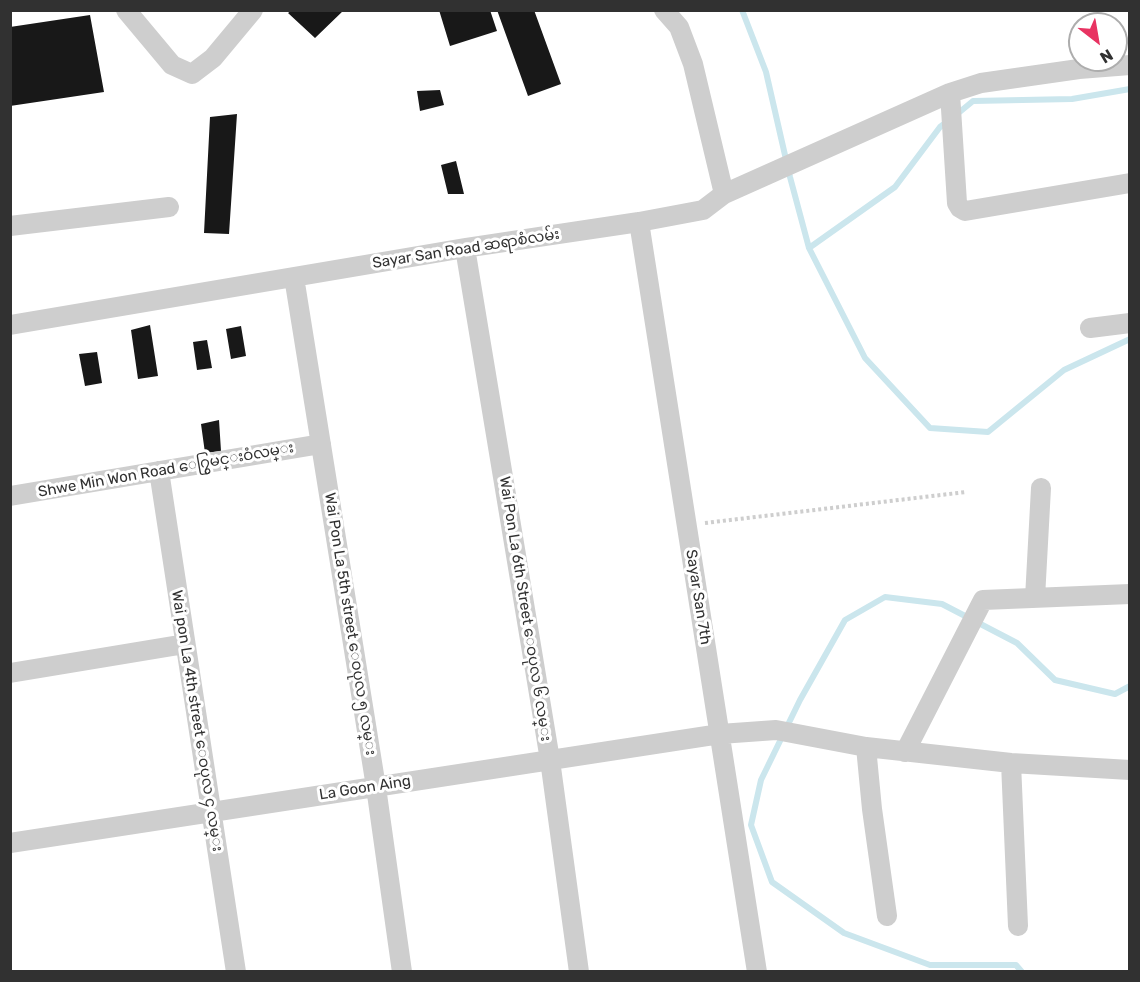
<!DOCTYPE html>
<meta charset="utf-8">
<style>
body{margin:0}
#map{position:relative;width:1140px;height:982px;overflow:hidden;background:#fff;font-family:Rubik,sans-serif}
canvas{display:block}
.frame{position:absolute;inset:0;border:12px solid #313131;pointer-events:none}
.north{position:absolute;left:1068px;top:12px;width:60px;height:60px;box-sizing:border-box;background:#fff;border:2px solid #adadad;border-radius:50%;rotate:149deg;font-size:16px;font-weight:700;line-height:24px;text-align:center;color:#313131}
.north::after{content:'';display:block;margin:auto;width:21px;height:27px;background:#e83362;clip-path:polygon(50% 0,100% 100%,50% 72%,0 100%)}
</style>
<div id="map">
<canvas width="1140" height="982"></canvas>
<div class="frame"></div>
<div class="north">N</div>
</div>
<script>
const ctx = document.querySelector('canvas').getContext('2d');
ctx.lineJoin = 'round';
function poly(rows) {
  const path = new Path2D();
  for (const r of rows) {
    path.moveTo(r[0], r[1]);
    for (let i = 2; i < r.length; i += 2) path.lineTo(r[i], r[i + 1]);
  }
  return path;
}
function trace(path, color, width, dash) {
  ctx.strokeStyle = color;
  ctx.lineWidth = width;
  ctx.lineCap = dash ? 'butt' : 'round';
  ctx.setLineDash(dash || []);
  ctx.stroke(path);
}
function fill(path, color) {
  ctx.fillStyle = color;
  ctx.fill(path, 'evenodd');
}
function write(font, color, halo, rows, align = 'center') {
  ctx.font = font + ' Rubik,"Noto Sans Myanmar",sans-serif';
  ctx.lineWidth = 6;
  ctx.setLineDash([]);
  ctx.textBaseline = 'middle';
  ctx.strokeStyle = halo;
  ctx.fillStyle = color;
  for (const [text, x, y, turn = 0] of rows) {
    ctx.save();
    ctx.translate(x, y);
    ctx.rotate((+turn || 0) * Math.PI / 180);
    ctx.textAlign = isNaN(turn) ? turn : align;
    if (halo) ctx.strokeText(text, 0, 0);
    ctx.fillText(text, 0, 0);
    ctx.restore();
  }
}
trace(poly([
 [742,10,766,72,790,177,809,248,865,358,930,428,988,432,1064,370,1130,339],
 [956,115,973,101,1072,99,1130,89],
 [809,248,895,187,940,127,948,121],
 [1022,972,1016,965,930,965,844,933,772,882,751,825,761,780,800,700,845,620,885,597,942,604,1017,643,1055,680,1115,694,1130,686]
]), '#cbe6ed', 6);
fill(poly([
 [292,10,344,10,315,38,288,13],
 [439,10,490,10,497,31,450,46],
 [497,10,534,10,561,84,528,96],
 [90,15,104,92,10,106,10,27],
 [440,90,444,105,420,111,417,91],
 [237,114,229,234,204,233,210,117],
 [456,161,464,194,448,194,441,165],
 [150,325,158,376,138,379,131,330],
 [241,326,246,356,231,359,226,329],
 [207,340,212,368,197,370,193,342],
 [97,352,102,383,85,386,79,354],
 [219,420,221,451,205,453,201,424]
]), '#181818');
trace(poly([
 [705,523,966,492]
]), '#cecece', 4, [3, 3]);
trace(poly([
 [126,10,172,65,192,74,213,58,253,10],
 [950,93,957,203,960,208,965,211,1130,183],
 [724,194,950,93,981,83,1079,69,1130,65],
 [639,222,757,972],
 [10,226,169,207],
 [465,248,550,760,579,972],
 [294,277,376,787,402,972],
 [10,325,465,248,639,222,703,210,724,194,693,64,679,27,664,10],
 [1090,328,1130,323],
 [159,471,236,972],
 [10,496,321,444],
 [1035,598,1041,488],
 [10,673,185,644],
 [866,747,872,809,887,916],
 [905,752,983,600,1130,594],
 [1011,763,1018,926],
 [10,843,720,734,776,730,866,747,1011,763,1130,770]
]), '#cecece', 20);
write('15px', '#313131', '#fff', [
 ["Sayar San Road ဆရာစံလမ်း",466,249,-9],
 ["Shwe Min Won Road ေ၇ြွမင္းဝံလမ္း",166,470,-10],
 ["Sayar San 7th",698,597,81],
 ["Wai Pon La 6th Street ေဝပုလ ၆ လမ္း",525,609,81],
 ["Wai Pon La 5th street ေဝပုလ ၅ လမ္း",350,624,81],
 ["Wai pon La 4th street ေဝပုလ ၄ လမ္း",197,721,81],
 ["La Goon Aing",365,788,-9]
]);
</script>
